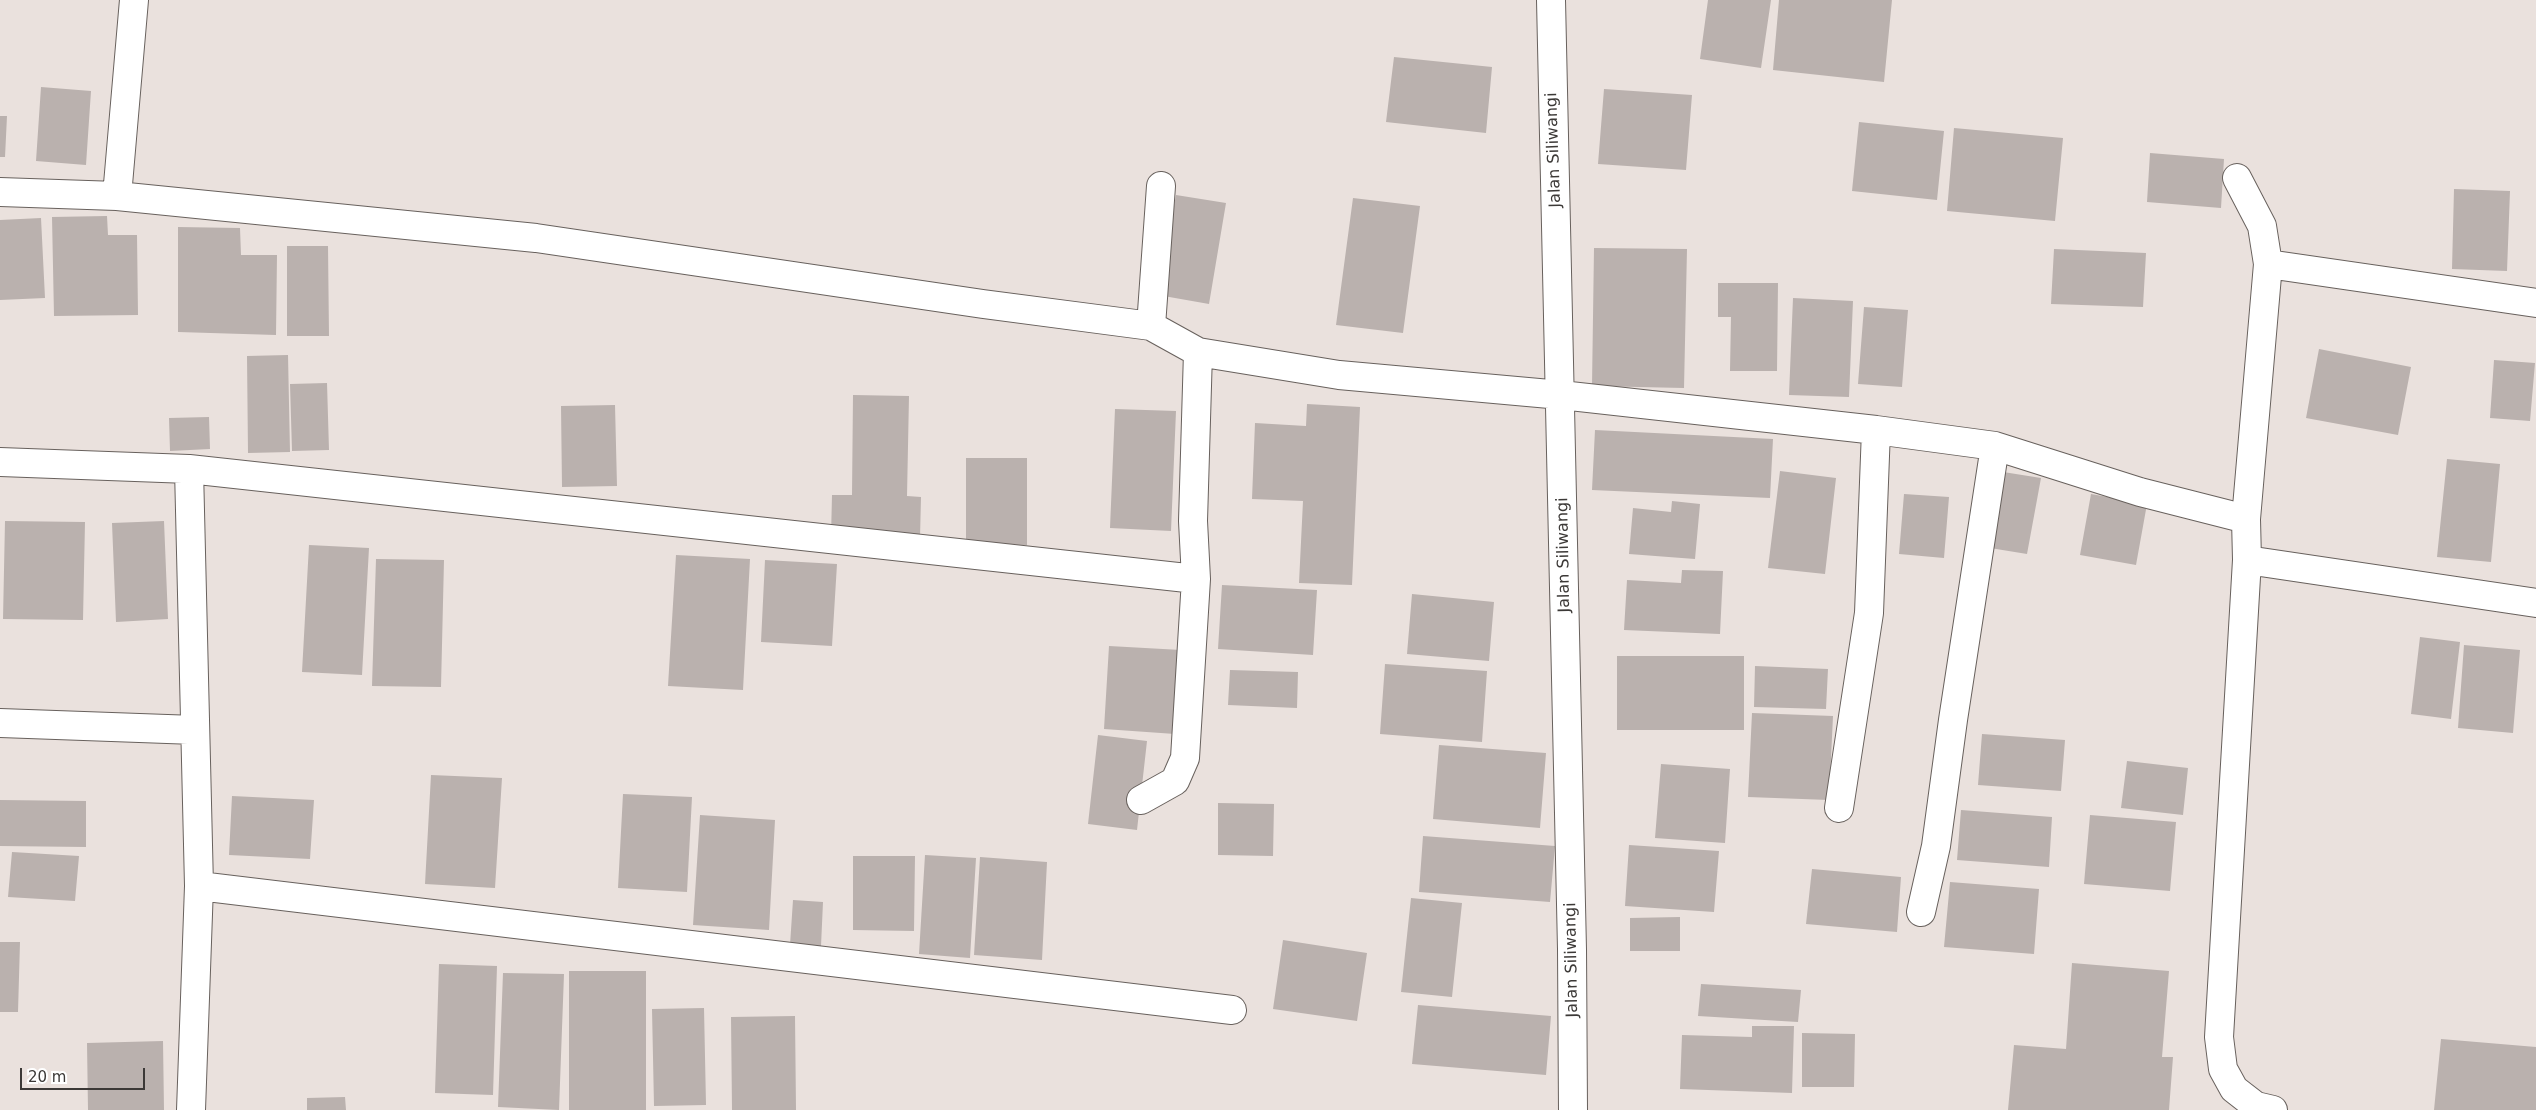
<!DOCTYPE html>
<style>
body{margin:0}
#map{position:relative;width:2536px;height:1110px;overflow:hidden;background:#eae1dd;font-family:"DejaVu Sans",sans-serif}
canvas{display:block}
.scale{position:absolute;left:20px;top:1068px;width:125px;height:22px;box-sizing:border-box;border:2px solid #3c3937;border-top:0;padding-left:6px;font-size:15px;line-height:18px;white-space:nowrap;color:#3c3937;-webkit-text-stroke:4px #fff;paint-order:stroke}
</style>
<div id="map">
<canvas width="2536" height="1110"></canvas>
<div class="scale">20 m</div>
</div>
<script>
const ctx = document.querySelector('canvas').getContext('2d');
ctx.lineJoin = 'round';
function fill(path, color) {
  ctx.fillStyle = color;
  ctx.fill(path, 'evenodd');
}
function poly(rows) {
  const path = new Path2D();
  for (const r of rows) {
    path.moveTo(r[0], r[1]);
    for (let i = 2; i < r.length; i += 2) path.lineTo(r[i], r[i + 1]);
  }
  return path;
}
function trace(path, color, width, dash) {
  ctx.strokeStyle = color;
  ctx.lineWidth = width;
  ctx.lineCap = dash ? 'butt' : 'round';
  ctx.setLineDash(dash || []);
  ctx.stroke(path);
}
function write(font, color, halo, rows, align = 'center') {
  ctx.font = font + ' "DejaVu Sans",sans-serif';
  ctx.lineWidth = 4;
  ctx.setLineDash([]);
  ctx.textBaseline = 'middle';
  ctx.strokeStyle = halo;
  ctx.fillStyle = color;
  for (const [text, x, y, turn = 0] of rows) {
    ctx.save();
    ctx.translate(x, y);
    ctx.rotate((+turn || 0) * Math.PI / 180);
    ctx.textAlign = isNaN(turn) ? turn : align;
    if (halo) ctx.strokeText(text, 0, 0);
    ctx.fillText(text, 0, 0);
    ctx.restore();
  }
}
fill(poly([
 [1708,0,1771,0,1761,68,1700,59],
 [1779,0,1892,0,1884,82,1773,70],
 [1394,57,1492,67,1486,133,1386,122],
 [41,87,91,91,86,165,36,161],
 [1604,89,1692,95,1686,170,1598,164],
 [0,116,7,116,5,157,0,157],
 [1859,122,1944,131,1937,200,1852,191],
 [1954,128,2063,138,2055,221,1947,211],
 [2150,153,2224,159,2221,208,2147,202],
 [2454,189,2510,191,2507,271,2452,269],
 [1176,195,1226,203,1209,304,1158,295],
 [1353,198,1420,206,1403,333,1336,325],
 [107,216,108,235,137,235,138,315,54,316,52,217],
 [41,218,45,298,0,300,0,220],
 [178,227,240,228,241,255,277,255,276,335,178,332],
 [287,246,328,246,329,336,287,336],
 [1594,248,1687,249,1684,388,1592,386],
 [2054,249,2146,253,2143,307,2051,304],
 [1718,283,1778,283,1777,371,1730,371,1731,317,1718,317],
 [1793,298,1853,301,1849,397,1789,395],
 [1864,307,1908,310,1902,387,1858,384],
 [2319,349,2411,367,2398,435,2306,418],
 [288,355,290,452,248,453,247,356],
 [2494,360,2535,363,2530,421,2490,418],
 [327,383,329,450,292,451,290,384],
 [853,395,909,396,907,496,921,497,920,538,831,537,832,495,852,495],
 [1307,404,1360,407,1352,585,1299,583,1303,501,1252,499,1255,423,1306,426],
 [615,405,617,486,562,487,561,406],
 [1115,409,1176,411,1171,531,1110,528],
 [209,417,210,449,170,451,169,418],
 [1595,430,1773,439,1770,498,1592,490],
 [966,458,1027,458,1027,545,966,544],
 [2447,459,2500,464,2491,562,2437,557],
 [1780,471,1836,478,1825,574,1768,568],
 [1997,471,2041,478,2027,554,1984,547],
 [1904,494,1949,497,1944,558,1899,554],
 [2091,494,2147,504,2136,565,2080,555],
 [1672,501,1700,504,1695,559,1629,554,1633,508,1671,512],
 [5,521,85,522,83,620,3,619],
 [164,521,168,619,116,622,112,523],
 [309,545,369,548,362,675,302,672],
 [676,555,750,559,743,690,668,686],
 [376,559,444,560,441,687,372,686],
 [765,560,837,564,832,646,761,642],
 [1682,570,1723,571,1720,634,1624,630,1627,580,1681,583],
 [1222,585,1317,590,1313,655,1218,649],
 [1412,594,1494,602,1489,661,1407,654],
 [2420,637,2460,642,2451,719,2411,714],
 [2464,645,2520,650,2513,733,2458,728],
 [1109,646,1181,650,1175,734,1104,729],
 [1617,656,1744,656,1744,730,1617,730],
 [1385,664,1487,671,1482,742,1380,734],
 [1755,666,1828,669,1826,709,1754,707],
 [1230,670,1298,672,1297,708,1228,705],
 [1752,713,1833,716,1829,800,1748,797],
 [1982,734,2065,740,2061,791,1978,785],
 [1098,735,1147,741,1137,830,1088,824],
 [1439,745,1546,753,1540,828,1433,819],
 [2127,761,2188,768,2183,815,2121,808],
 [1661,764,1730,769,1725,843,1655,838],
 [431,775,502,778,495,888,425,884],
 [623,794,692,797,687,892,618,888],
 [232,796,314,800,310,859,229,855],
 [0,800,86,801,86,847,0,846],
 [1218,803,1274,804,1273,856,1218,855],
 [1961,810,2052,817,2049,867,1957,860],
 [700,815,775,820,769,930,693,925],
 [2090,815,2176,822,2170,891,2084,884],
 [1423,836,1555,846,1550,902,1419,892],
 [1629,845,1719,851,1714,912,1625,906],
 [12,852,79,856,75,901,8,897],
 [925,855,976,858,970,958,919,954],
 [853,856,915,856,914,931,853,930],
 [980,857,1047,862,1042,960,974,955],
 [1812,869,1901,877,1897,932,1806,924],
 [1950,882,2039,889,2034,954,1944,947],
 [1411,898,1462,903,1452,997,1401,992],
 [793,900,823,902,821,946,790,945],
 [1680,917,1680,951,1630,951,1630,918],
 [1283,940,1367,953,1357,1021,1273,1009],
 [0,942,20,942,18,1012,0,1012],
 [2072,963,2169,971,2162,1057,2173,1057,2169,1110,2008,1110,2014,1045,2066,1049],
 [439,964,497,966,493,1095,435,1093],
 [569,971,646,971,646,1110,569,1110],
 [503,973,564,974,559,1110,498,1107],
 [1701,984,1801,990,1798,1022,1698,1016],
 [1418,1005,1551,1016,1546,1075,1412,1064],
 [704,1008,706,1105,654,1106,652,1009],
 [795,1016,796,1110,732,1110,731,1017],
 [1752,1026,1794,1026,1792,1093,1680,1089,1682,1035,1752,1037],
 [1802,1033,1855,1034,1854,1087,1802,1087],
 [2441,1039,2536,1047,2536,1110,2434,1110],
 [163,1041,164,1110,88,1110,87,1043],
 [345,1097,346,1110,307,1110,307,1098]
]), '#bab1ae');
const minor = poly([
 [1551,0,1572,949,1573,1110],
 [2237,178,2262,226,2268,264],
 [0,192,117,196,536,238,983,304,1151,326,1198,352,1339,375,1561,395,1876,430,1995,446,2140,492,2246,519],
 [117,196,134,0],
 [1151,326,1161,186],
 [0,462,189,469,1196,579],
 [189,469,199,886,191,1110],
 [2247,560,2536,603],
 [0,723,195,730],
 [1141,800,1175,781,1185,758,1196,579,1193,521,1198,352],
 [1839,808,1869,613,1876,430],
 [199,886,1232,1010],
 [1921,912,1936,846,1953,720,1995,446],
 [2273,1110,2256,1106,2234,1089,2223,1069,2219,1037,2247,560,2246,519,2268,264,2536,303]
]);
trace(minor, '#68615d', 30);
trace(minor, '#fff', 28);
write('16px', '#3c3937', '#fff', [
 ["Jalan Siliwangi",1554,150,-92],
 ["Jalan Siliwangi",1564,555,-91],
 ["Jalan Siliwangi",1572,960,-91]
]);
</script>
